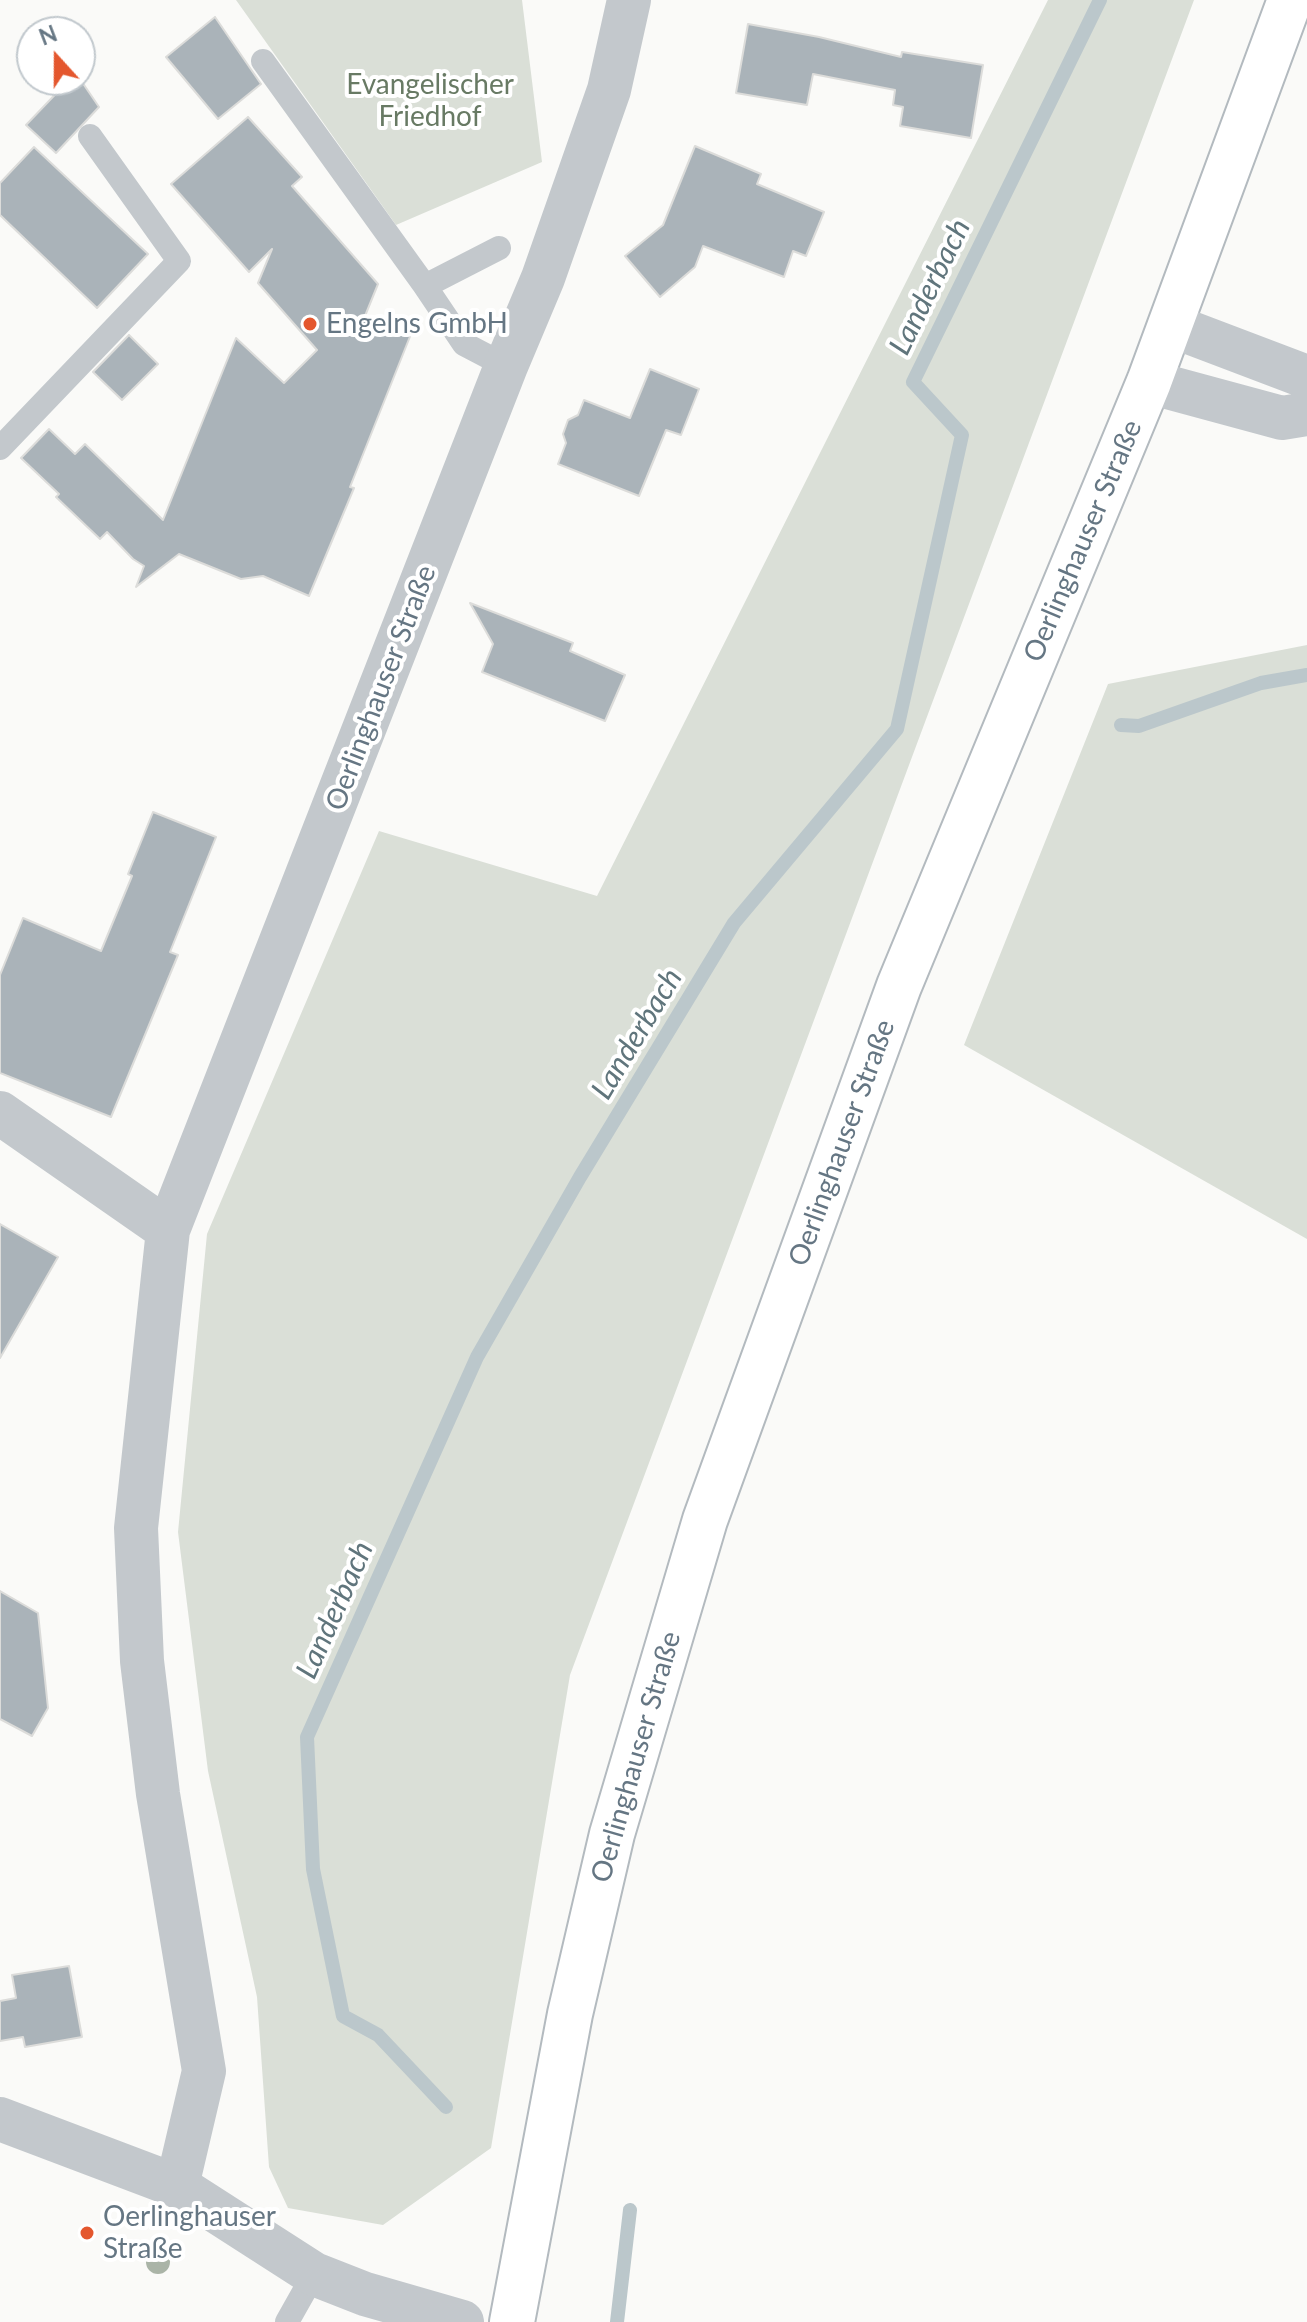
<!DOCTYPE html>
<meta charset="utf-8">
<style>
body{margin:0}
#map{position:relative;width:1307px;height:2322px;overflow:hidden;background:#fafaf8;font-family:Lato,sans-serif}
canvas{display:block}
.north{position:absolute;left:16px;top:16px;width:80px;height:80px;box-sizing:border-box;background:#fff;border:2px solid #c1c8cd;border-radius:50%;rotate:339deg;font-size:22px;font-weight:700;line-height:32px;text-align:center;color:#657683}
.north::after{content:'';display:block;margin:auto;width:28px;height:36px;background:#e4572e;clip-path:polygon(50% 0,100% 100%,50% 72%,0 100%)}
</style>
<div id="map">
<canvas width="1307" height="2322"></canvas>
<div class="north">N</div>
</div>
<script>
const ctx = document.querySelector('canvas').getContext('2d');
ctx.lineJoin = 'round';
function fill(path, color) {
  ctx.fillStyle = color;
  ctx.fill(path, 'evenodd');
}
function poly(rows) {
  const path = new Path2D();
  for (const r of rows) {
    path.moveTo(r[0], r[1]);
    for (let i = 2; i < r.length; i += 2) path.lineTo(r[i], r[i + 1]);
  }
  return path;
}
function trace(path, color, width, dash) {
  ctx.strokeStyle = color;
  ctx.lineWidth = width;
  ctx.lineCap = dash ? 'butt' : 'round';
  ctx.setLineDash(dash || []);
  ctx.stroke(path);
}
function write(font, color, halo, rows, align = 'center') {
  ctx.font = font + ' Lato,sans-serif';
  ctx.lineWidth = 8;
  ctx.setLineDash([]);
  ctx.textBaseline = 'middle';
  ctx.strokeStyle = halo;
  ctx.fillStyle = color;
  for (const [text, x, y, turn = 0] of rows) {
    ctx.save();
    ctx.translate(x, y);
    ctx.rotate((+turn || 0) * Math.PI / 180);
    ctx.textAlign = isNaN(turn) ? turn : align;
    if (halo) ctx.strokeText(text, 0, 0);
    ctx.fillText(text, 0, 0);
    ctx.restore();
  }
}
fill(poly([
 [236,0,522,0,542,162,396,225],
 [1048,0,1194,0,570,1675,491,2148,383,2225,288,2208,269,2167,257,1997,208,1771,178,1532,207,1234,379,831,597,896],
 [1307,645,1307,1239,964,1045,1108,684]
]), '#dadfd7');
trace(poly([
 [1121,725,1139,726,1261,683,1307,675],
 [446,2107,378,2035,343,2016,313,1869,307,1737,477,1357,580,1177,734,923,897,729,962,435,913,382,1100,0],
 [617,2322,630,2210]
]), '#bbc7cb', 14);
const building = poly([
 [215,17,261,84,218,119,166,57,215,17],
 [748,24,819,37,901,57,902,52,983,65,971,138,900,126,903,107,893,105,895,90,813,74,807,105,736,93,748,24],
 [80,79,99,107,56,153,26,125,69,80,80,79],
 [248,117,302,177,292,186,378,284,365,316,411,334,350,487,354,488,309,596,263,576,241,579,179,554,136,587,144,566,133,559,107,532,100,539,56,497,59,494,21,458,49,429,75,454,85,444,163,520,236,338,284,383,317,350,258,283,272,249,249,272,171,184,248,117],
 [695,146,761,174,757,184,824,212,806,256,793,251,784,277,703,246,695,267,660,297,625,256,663,225,695,146],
 [34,147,148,254,97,308,0,215,0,183,34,147],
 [129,335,158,364,122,400,93,372,129,335],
 [650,369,699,389,681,435,666,430,639,496,558,464,566,443,563,434,568,420,578,415,584,400,630,418,650,369],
 [470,603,573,643,570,651,625,675,605,721,482,672,493,644,470,603],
 [153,812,216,837,170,952,178,955,111,1117,0,1073,0,975,23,918,101,951,132,876,128,874,153,812],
 [0,1224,58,1257,0,1358,0,1224],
 [0,1591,38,1613,48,1708,32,1736,0,1719,0,1591],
 [69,1966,82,2037,25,2047,23,2037,0,2041,0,2001,16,1998,12,1975,69,1966]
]);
fill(building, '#aab3b9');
trace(building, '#dcdcda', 2);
const secondary = poly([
 [512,2322,570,2014,612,1834,705,1520,899,986,1149,382,1290,0]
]);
trace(secondary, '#b3babf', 48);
trace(poly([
 [263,61,425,286,464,344,506,366],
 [425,286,499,248],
 [0,448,179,261,90,136],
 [287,2322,314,2274]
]), '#c3c8cc', 24);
trace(poly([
 [1170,325,1307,377],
 [1149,382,1282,418,1307,414],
 [0,1113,168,1230],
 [0,2119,177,2186,314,2274,365,2294,462,2322],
 [177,2186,204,2071,158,1794,142,1661,136,1528,168,1230,506,366,543,278,609,90,629,0]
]), '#c3c8cc', 44);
trace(secondary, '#fff', 44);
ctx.fillStyle = '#aab4a7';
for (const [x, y] of [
 [158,2262]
]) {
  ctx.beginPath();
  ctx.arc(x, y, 12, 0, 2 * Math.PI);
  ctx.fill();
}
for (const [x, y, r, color] of [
 [310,324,8,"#e4572e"],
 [87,2233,8,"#e4572e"]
]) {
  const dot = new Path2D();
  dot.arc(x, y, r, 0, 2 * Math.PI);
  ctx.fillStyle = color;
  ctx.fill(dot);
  trace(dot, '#fff', 3);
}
write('28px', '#687a64', '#fff', [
 ["Evangelischer",430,85],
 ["Friedhof",430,117]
]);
write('28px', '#657683', '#fff', [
 ["Engelns GmbH",326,324],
 ["Oerlinghauser",103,2217],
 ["Straße",103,2249]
], 'left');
write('28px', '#657683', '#fff', [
 ["Oerlinghauser Straße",1083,541,-67],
 ["Oerlinghauser Straße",381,688,-69],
 ["Oerlinghauser Straße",842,1143,-70],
 ["Oerlinghauser Straße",636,1757,-74]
]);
write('italic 30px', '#60757c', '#fff', [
 ["Landerbach",930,287,-64],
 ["Landerbach",637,1034,-59],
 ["Landerbach",335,1610,-66]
]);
</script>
